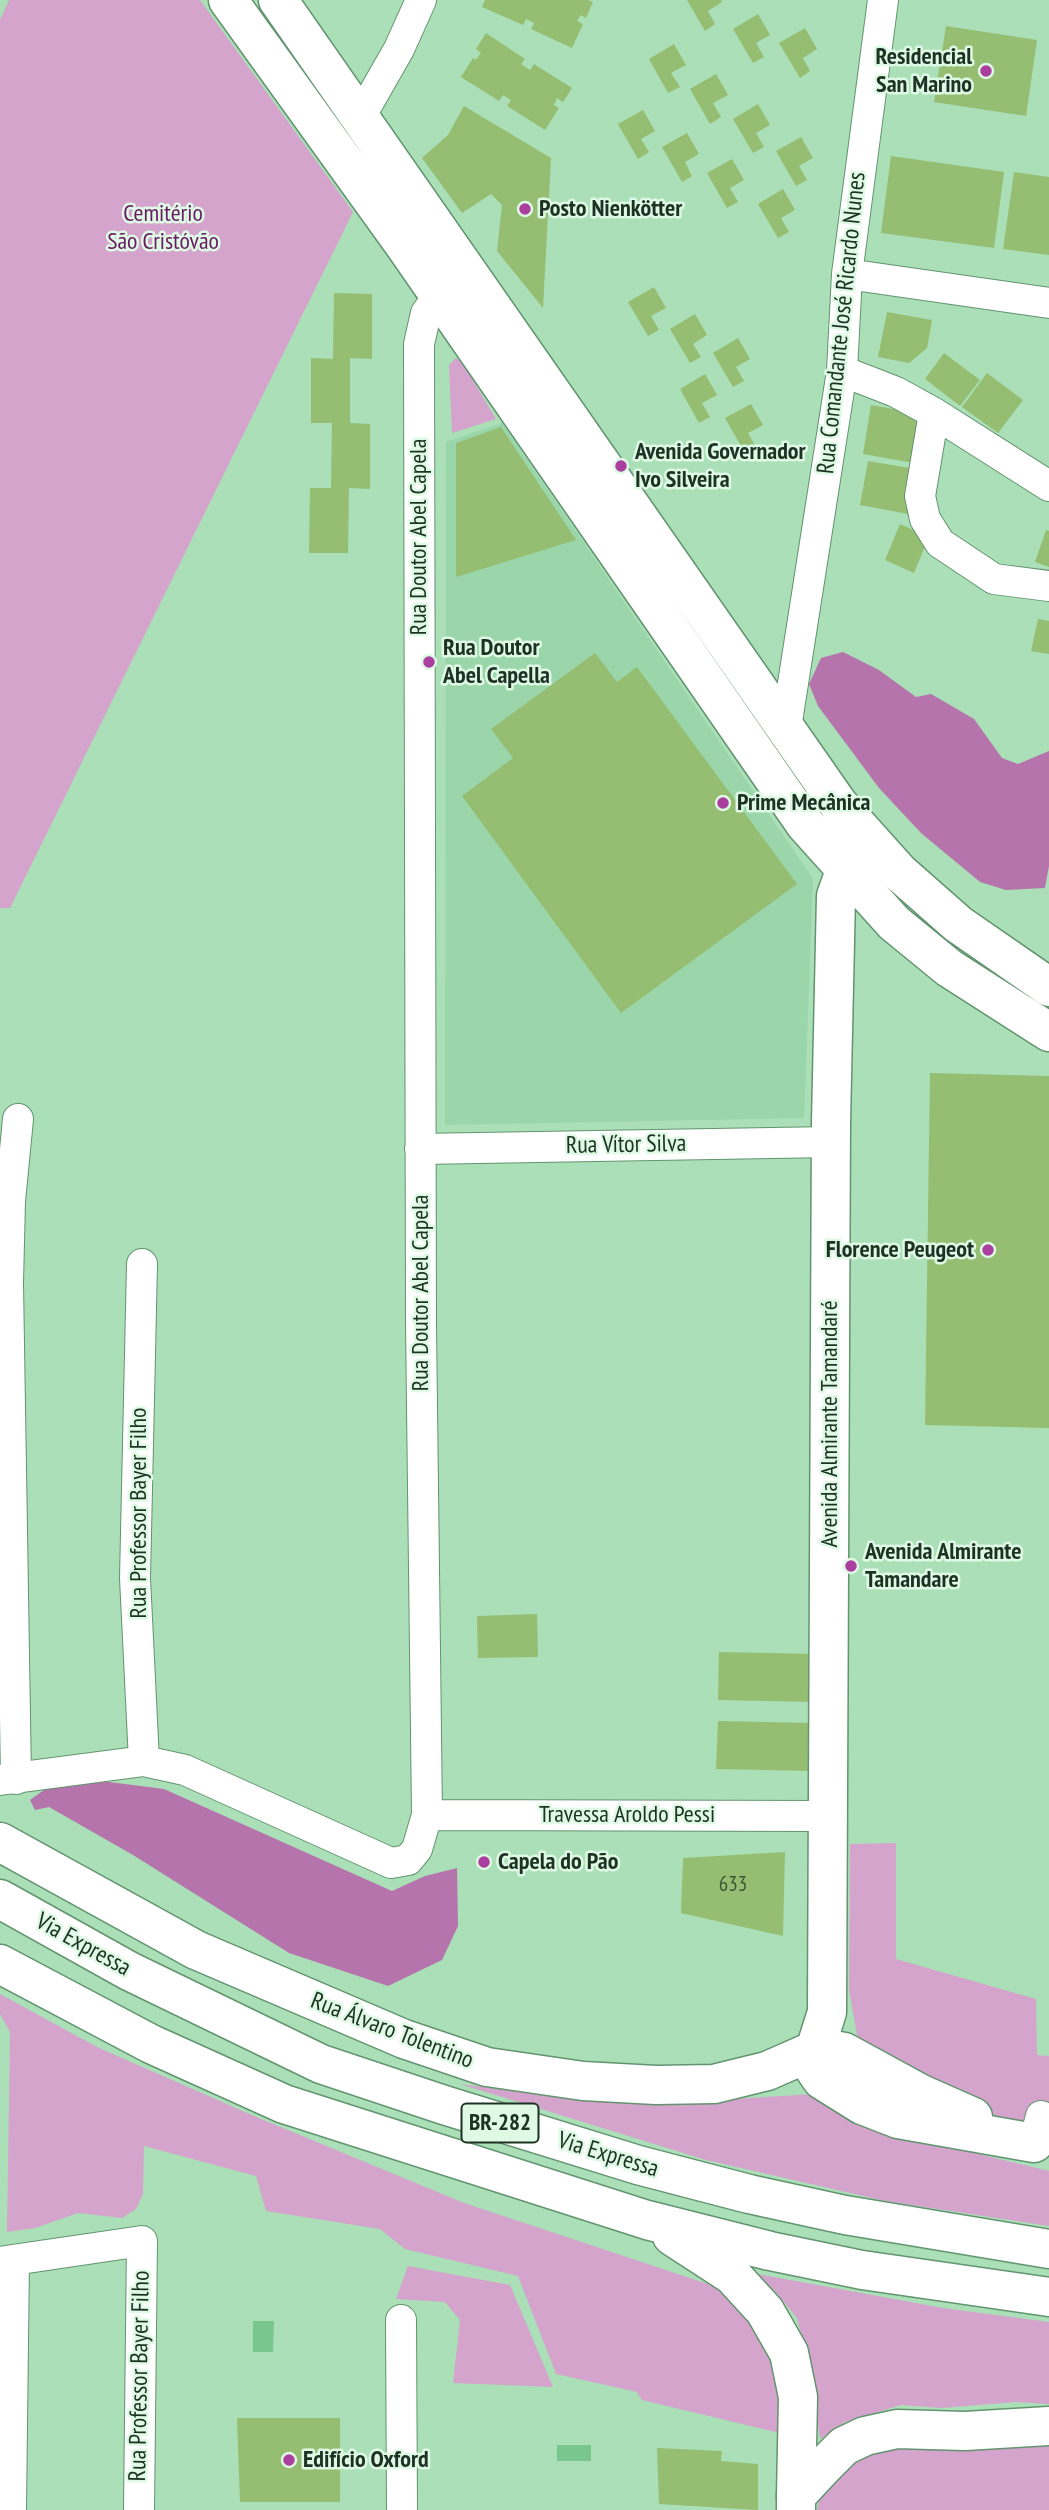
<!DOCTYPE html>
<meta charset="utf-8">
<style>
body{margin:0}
canvas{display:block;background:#aadfb7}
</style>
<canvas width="1049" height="2510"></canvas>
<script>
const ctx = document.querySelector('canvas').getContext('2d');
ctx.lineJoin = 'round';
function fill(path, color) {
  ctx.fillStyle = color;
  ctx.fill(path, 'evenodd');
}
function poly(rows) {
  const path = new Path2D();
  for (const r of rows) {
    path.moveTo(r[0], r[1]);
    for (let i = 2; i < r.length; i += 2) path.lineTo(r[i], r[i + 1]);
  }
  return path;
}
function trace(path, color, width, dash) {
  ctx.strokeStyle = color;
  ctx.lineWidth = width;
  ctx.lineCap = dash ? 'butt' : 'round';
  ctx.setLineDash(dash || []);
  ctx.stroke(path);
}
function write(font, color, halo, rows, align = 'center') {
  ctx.font = font + ' "PT Sans Narrow",sans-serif';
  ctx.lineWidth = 5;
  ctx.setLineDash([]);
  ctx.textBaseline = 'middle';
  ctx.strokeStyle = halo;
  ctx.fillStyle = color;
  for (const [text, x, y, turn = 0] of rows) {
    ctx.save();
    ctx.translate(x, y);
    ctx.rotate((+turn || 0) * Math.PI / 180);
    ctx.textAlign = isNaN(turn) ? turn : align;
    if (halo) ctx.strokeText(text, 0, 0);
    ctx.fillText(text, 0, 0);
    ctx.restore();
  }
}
fill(poly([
 [502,423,813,879,804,1118,445,1125,446,442]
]), '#9ad6a9');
fill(poly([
 [9,0,200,0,353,212,10,908,0,908,0,20],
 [456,358,462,362,496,419,452,433,449,365],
 [896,1843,896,1959,1036,1999,1037,2055,1049,2056,1049,2134,985,2112,893,2066,857,2035,849,1990,850,1844],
 [0,1994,97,2047,254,2116,464,2203,729,2291,767,2330,788,2435,642,2400,637,2392,556,2374,518,2276,405,2249,380,2229,266,2211,256,2176,144,2146,143,2194,136,2209,122,2218,78,2213,35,2228,7,2232,10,2032,0,2014],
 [460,2084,592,2101,717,2100,813,2094,933,2143,1049,2171,1049,2226,885,2201,706,2160],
 [408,2266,510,2285,553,2387,453,2383,460,2320,445,2302,396,2299],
 [752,2273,943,2308,1049,2322,1049,2404,1015,2402,942,2408,901,2405,845,2422,820,2439,808,2362,797,2318,774,2290],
 [1049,2438,1049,2510,817,2510,821,2492,869,2449]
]), '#d5a4cd');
fill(poly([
 [843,652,879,670,916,697,931,694,974,719,1002,758,1018,764,1049,751,1049,866,1045,888,1006,890,980,882,921,833,879,788,818,706,809,684,821,658],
 [101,1781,164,1789,392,1891,425,1876,457,1868,458,1926,442,1960,388,1986,289,1953,133,1855,49,1807,35,1810,30,1800,48,1787]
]), '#b574ac');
fill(poly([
 [253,2321,274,2321,273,2352,253,2352],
 [557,2445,591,2445,591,2461,557,2461]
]), '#79c68f');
fill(poly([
 [485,0,588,0,593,2,586,18,581,15,577,21,583,24,572,48,531,29,534,23,526,19,523,25,482,7],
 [687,0,721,0,722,2,708,11,715,24,705,31],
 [758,14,770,35,756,43,764,57,753,63,733,29],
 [946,26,1037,40,1026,116,934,102],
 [805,28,817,49,803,58,810,71,800,78,779,43],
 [486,33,525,59,521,64,530,70,534,64,572,88,563,102,557,98,554,105,559,108,545,130,507,106,511,100,503,95,499,101,461,77,473,58,476,60,481,53,476,49],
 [674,44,686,65,671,73,680,87,668,93,649,59],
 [716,74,728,95,713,103,721,117,710,124,690,89],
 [758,104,770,125,756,133,764,147,753,153,733,119],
 [464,106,551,158,543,308,497,251,502,205,491,194,462,213,422,158,448,135],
 [643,110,655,131,641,139,649,152,638,159,618,124],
 [687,133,699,154,685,162,692,176,682,182,662,147],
 [801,137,813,158,799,166,807,180,796,186,776,151],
 [891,156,1004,172,994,248,881,233],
 [732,159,744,180,730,188,738,202,727,208,707,173],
 [1014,172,1049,177,1049,255,1003,249],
 [783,189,795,210,781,218,789,232,778,238,758,204],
 [654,287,666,308,651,316,659,330,648,336,628,302],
 [334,293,372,294,372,359,350,358,350,423,370,424,370,489,349,488,348,553,309,553,310,488,331,488,332,423,311,423,311,358,333,359],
 [887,312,932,320,927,348,909,363,878,357],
 [695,314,707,335,693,344,701,357,690,363,670,329],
 [738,338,750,359,736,367,744,381,733,387,713,353],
 [944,353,980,380,960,406,925,379],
 [987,373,1023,400,998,433,962,407],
 [705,374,717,395,702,403,710,417,699,423,680,389],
 [751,404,763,425,748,433,756,447,745,453,725,418],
 [871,405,927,415,919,464,863,454],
 [501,427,576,540,456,577,456,443],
 [868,461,916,469,908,514,860,505],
 [900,524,929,537,914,573,885,560],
 [1046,530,1049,531,1049,567,1035,562],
 [1038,619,1049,621,1049,654,1031,651],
 [595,653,617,682,637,667,797,884,621,1013,462,796,513,758,491,729],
 [930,1073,1049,1076,1049,1428,925,1425],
 [537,1614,538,1657,478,1658,477,1616],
 [719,1652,815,1654,814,1702,718,1700],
 [718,1721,814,1723,813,1771,716,1769],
 [785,1852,783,1936,681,1913,683,1858],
 [237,2418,340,2418,340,2502,240,2502],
 [657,2448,722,2451,721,2461,758,2464,758,2510,659,2504]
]), '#95be73');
const minor = poly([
 [359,119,399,49,421,0],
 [847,274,1049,303],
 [842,371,896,392,934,413,1049,486],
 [934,413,920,496,925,519,940,543,994,579,1049,586],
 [786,728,842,371,847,274,883,0],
 [420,1149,831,1142],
 [142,1264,135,1578,144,1761],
 [16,1779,8,1283,10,1201,18,1119],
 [0,1780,144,1761,185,1770,391,1863,408,1860,417,1849,427,1815,421,1323,419,344,426,313,439,295],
 [427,1815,828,1816],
 [1034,2143,1041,2116],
 [0,2262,142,2241,139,2510],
 [401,2320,402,2510],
 [11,2510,14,2260]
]);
const major = poly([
 [228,0,405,246,805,824,894,923,949,968,1049,1032],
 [278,0,839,805,899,872,958,924,1049,987],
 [845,871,836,896,831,1122,827,2012,815,2050,815,2070,822,2080,862,2105,898,2119,1034,2143],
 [0,1842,196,1950,404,2039,487,2067,583,2081,656,2085,714,2084,767,2071,815,2050,828,2049,844,2052,921,2094,973,2117],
 [796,2510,796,2496,822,2468,844,2446,865,2436,897,2429,965,2431,1049,2426]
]);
const highway = poly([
 [0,1899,129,1971,321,2064,444,2105,638,2165,749,2194,845,2215,1049,2249],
 [0,1964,151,2044,284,2104,647,2220,770,2251,862,2270,1049,2297],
 [672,2236,732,2275,765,2311,789,2353,798,2397,796,2496]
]);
trace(minor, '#62946f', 32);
trace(major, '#62946f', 41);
trace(highway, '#62946f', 41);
trace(minor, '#fff', 30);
trace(major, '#fff', 38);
trace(highway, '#fff', 38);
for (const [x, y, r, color] of [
 [986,71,7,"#aa3f9f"],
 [525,209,7,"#aa3f9f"],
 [621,466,7,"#aa3f9f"],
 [429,662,7,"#aa3f9f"],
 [723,803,7,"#aa3f9f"],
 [988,1250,7,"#aa3f9f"],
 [851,1566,7,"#aa3f9f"],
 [484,1862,7,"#aa3f9f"],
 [289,2460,7,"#aa3f9f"]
]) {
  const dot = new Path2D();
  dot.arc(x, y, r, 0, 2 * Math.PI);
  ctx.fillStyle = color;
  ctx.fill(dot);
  trace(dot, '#def9e4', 2.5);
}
write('21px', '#3b5537', null, [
 ["633",733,1885]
]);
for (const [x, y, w] of [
 [500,2123,77]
]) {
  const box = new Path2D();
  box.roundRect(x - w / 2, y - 19.5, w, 39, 5);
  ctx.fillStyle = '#def9e4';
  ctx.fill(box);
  trace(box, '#1d3223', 2);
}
write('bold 23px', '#1d3223', null, [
 ["BR-282",500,2123]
]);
write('bold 24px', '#1d3223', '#def9e4', [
 ["Residencial",972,57,"right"],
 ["San Marino",972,85,"right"],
 ["Posto Nienkötter",539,209],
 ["Avenida Governador",635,452],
 ["Ivo Silveira",635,480],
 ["Rua Doutor",443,648],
 ["Abel Capella",443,676],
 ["Prime Mecânica",737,803],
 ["Florence Peugeot",974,1250,"right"],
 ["Avenida Almirante",865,1552],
 ["Tamandare",865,1580],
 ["Capela do Pão",498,1862],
 ["Edifício Oxford",303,2460]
], 'left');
write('24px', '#681961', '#def9e4', [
 ["Cemitério",163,214],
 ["São Cristóvão",163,242]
]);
write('24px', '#1d3223', '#def9e4', [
 ["Rua Comandante José Ricardo Nunes",842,323,-84],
 ["Rua Doutor Abel Capela",419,537,-90],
 ["Rua Vítor Silva",626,1145,-1],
 ["Rua Doutor Abel Capela",421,1293,-90],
 ["Avenida Almirante Tamandaré",830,1424,-90],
 ["Rua Professor Bayer Filho",139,1513,-90],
 ["Travessa Aroldo Pessi",627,1815],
 ["Via Expressa",83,1945,29],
 ["Rua Álvaro Tolentino",392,2031,21],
 ["Via Expressa",608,2155,17],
 ["Rua Professor Bayer Filho",140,2376,-89]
]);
</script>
